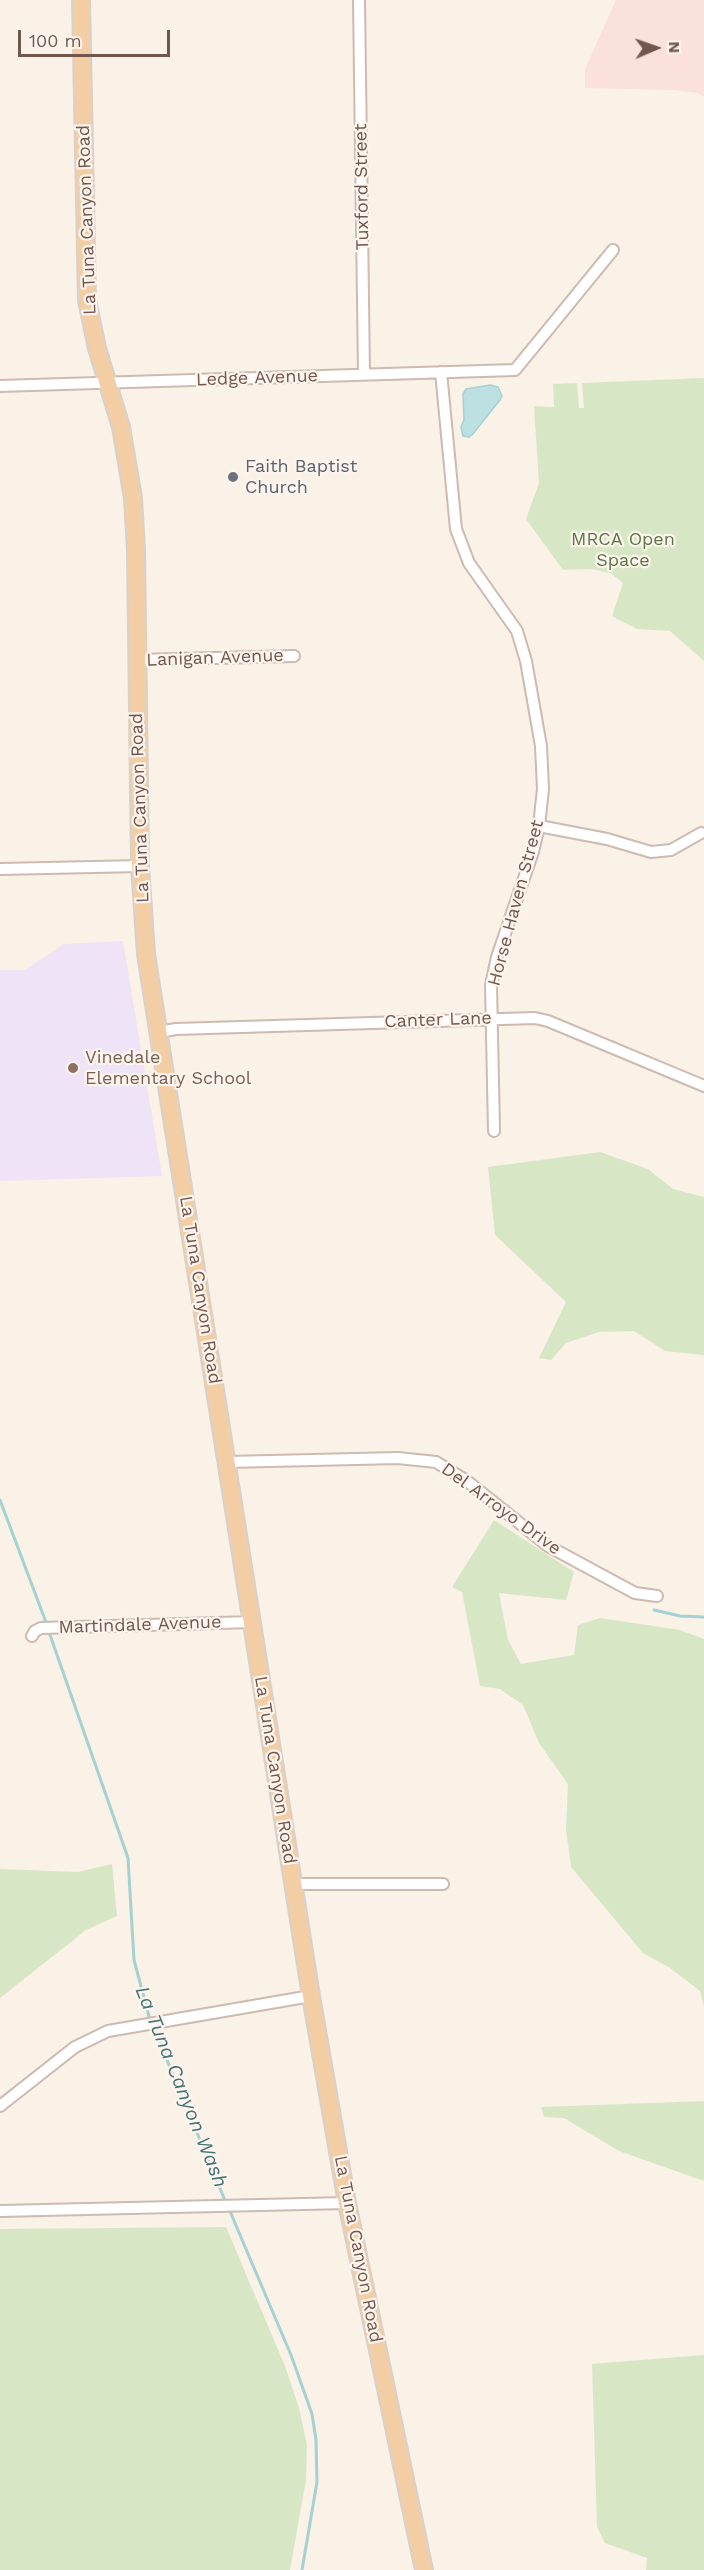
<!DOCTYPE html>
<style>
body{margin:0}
#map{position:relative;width:704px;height:2570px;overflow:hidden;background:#faf1e7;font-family:"Work Sans",sans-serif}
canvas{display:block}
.north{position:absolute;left:626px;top:18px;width:60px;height:60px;-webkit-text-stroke:4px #fdf5ed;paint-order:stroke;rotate:88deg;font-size:16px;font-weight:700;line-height:24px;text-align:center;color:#72564d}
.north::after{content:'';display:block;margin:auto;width:21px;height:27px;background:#72564d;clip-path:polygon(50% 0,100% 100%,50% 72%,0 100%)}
.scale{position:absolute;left:18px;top:30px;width:152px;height:27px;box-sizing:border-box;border:3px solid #72564d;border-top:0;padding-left:8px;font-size:18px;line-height:21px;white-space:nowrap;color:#72564d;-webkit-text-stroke:4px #fdf5ed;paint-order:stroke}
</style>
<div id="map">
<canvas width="704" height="2570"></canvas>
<div class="north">N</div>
<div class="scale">100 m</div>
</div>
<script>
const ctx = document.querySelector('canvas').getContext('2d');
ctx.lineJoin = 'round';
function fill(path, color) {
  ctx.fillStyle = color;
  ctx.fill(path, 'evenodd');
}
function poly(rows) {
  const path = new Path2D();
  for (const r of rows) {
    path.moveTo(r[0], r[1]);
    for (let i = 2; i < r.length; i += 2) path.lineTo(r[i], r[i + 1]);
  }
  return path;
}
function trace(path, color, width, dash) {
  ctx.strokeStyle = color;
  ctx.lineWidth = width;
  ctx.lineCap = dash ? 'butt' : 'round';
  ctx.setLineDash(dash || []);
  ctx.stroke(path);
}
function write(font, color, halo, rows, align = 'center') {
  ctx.font = font + ' "Work Sans",sans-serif';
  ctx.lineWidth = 4.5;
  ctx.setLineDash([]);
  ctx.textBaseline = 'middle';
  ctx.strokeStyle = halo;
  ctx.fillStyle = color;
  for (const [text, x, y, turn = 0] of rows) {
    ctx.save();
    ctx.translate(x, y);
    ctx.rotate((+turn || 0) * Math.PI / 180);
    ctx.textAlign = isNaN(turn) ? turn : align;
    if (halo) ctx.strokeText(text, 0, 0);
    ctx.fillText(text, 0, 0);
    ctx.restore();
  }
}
fill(poly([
 [616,0,704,0,704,97,698,93,672,90,585,88,585,69]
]), '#fae1dc');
fill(poly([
 [123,941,162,1176,0,1181,0,970,25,970,64,944]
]), '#eee3f7');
fill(poly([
 [704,378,704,661,670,631,637,629,612,616,623,583,610,573,591,569,563,570,526,519,539,483,534,406,554,407,553,384,577,383,579,408,584,408,582,383],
 [600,1152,648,1169,673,1189,704,1197,704,1355,665,1351,634,1331,599,1332,566,1343,551,1360,539,1358,566,1302,495,1235,488,1167],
 [494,1520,574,1572,566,1600,499,1593,508,1640,521,1664,574,1655,578,1625,600,1618,680,1630,704,1639,704,2007,700,1991,670,1968,643,1953,571,1867,566,1829,568,1784,539,1743,523,1705,500,1689,480,1686,462,1592,452,1587],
 [112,1864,117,1916,86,1930,0,1998,0,1869,78,1872],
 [704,2101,704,2181,619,2151,564,2118,544,2117,541,2107],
 [226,2227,285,2366,299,2408,307,2445,306,2480,290,2570,0,2570,0,2229],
 [704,2355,704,2570,646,2570,647,2558,605,2543,597,2527,592,2364]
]), '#d7e7c6');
const water = poly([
 [490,385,498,387,502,396,500,400,472,435,469,437,463,436,461,427,464,420,463,394,466,389,490,385]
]);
fill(water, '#bde1e2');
trace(water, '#a4d1d3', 1.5);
trace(poly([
 [0,1500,47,1625],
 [654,1610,680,1616,704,1617],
 [49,1632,128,1858,134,1960,150,2020],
 [153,2026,226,2203],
 [229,2209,291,2355,312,2414,316,2440,317,2482,302,2570]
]), '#a4d1d3', 3);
const street = poly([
 [359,0,364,374],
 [441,372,456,529,469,563,517,631,526,661,541,746,543,789,539,826,533,852,497,957,491,985,494,1131],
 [0,386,515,370,613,250],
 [136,660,294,656],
 [539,826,607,839,651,852,671,850,701,833],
 [0,869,140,866],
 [159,1032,176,1029,535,1018,548,1021,704,1086],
 [228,1462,398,1458,436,1462,467,1481,548,1546,635,1593,657,1596],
 [32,1636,35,1631,41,1628,253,1622],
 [293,1884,443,1884],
 [0,2106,75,2047,108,2031,311,1996],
 [0,2211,347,2203]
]);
const primary = poly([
 [81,0,87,300,97,348,121,427,133,498,136,550,140,866,146,954,311,1996,347,2203,424,2570]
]);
trace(street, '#cdbab1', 14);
trace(primary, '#d8d0cd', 20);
trace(street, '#fff', 10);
trace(primary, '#f3cea5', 16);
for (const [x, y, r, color] of [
 [233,477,6,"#6b7280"],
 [73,1068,6,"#8d6e63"]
]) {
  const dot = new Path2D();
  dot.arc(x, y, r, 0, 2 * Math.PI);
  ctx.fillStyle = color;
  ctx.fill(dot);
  trace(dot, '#fdf5ed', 2);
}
write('18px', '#72564d', '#fdf5ed', [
 ["Tuxford Street",362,187,-91],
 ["La Tuna Canyon Road",87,220,-92],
 ["Ledge Avenue",257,378,-2],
 ["Lanigan Avenue",215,658,-2],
 ["La Tuna Canyon Road",140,808,-92],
 ["Horse Haven Street",516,903,-75],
 ["Canter Lane",438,1020,-2],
 ["La Tuna Canyon Road",200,1290,81],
 ["Del Arroyo Drive",501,1509,36],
 ["Martindale Avenue",140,1625,-2],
 ["La Tuna Canyon Road",275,1770,81],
 ["La Tuna Canyon Road",358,2249,79]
]);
write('18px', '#5b616d', '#fdf5ed', [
 ["Faith Baptist",245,467],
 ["Church",245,488]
], 'left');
write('18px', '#5a7746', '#fdf5ed', [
 ["MRCA Open",623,540],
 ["Space",623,561]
]);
write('18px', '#785e54', '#fdf5ed', [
 ["Vinedale",85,1058],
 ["Elementary School",85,1079]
], 'left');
write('italic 20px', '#427376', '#fdf5ed', [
 ["La Tuna Canyon Wash",181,2087,68]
]);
</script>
